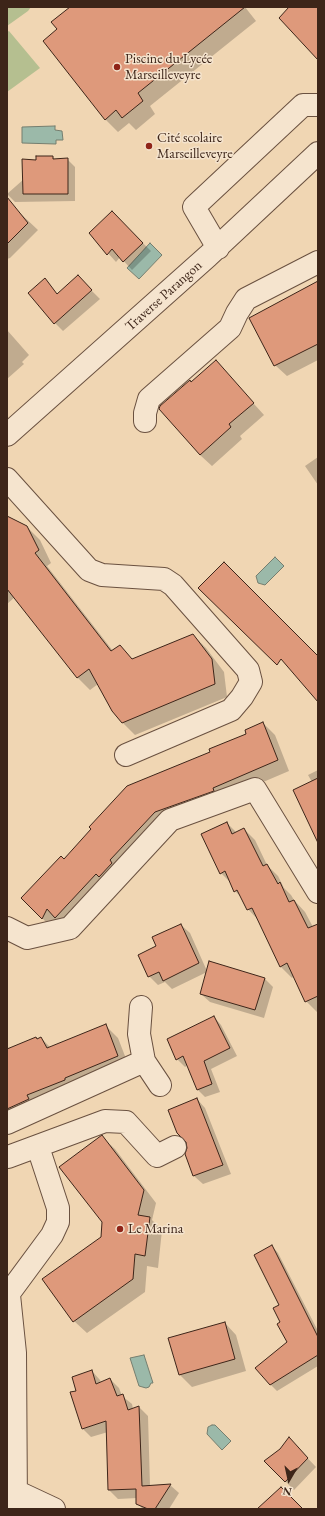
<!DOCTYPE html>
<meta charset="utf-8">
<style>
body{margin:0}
#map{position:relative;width:325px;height:1516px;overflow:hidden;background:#f0d6b3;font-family:"EB Garamond",serif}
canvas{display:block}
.frame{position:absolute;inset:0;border:8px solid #3d2519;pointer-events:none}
.north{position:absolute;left:269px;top:1460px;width:40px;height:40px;-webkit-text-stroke:3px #f5e4ce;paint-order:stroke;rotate:189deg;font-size:11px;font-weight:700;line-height:16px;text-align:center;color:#3d2519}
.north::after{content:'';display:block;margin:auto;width:14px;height:18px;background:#3d2519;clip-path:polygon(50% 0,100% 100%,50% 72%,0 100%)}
</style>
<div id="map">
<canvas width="325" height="1516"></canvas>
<div class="frame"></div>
<div class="north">N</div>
</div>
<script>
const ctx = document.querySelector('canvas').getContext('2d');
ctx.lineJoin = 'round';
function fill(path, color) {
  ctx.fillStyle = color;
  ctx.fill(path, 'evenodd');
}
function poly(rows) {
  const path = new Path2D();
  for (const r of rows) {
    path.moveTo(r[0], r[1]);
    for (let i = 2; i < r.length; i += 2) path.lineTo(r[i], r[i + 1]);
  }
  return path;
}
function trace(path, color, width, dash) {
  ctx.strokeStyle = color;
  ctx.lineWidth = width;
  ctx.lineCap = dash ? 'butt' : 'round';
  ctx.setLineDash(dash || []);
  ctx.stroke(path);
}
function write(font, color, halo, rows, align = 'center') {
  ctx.font = font + ' "EB Garamond",serif';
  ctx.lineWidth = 3;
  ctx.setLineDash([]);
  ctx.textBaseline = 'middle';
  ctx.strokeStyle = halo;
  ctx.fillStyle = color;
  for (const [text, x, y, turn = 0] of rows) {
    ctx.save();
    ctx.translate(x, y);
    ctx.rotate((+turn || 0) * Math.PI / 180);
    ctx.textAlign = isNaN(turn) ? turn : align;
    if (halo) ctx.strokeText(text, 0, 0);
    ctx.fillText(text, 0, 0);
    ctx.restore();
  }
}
fill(poly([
 [7,7,31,7,28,11,7,26],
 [9,31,40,68,7,92,7,32]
]), '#b5bf90');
const water = poly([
 [55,126,55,130,62,131,63,140,56,140,56,144,22,143,22,127,55,126],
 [150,243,162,255,139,279,127,268,150,243],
 [275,557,284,566,265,585,258,583,256,576,275,557],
 [144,1355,153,1383,151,1383,149,1387,146,1388,139,1386,130,1358,144,1355],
 [212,1425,215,1425,231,1441,222,1450,207,1434,208,1427,212,1425]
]);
fill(water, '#9bb9a9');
trace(water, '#757e6f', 1);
fill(poly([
 [72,7,245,7,256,21,150,106,155,114,136,130,129,123,118,132,106,120,44,41,59,29],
 [53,157,55,160,67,159,75,167,75,201,15,202,7,194,24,179,37,161],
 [7,201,38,230,10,258,7,259],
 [112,213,151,251,132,270,120,257,116,262,90,233],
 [45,280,58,295,86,285,100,299,63,331,55,323],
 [318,282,318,360,287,376,275,365],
 [7,330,29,355,22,362,24,364,7,379],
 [216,362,264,415,240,436,242,439,212,466,200,455,192,384],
 [318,457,318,485,305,466],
 [7,517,27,527,40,540,51,563,47,566,113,651,120,646,133,660,193,635,206,648,224,672,227,697,135,735,123,723,98,684,90,690,78,678,15,597,7,604],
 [263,723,275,735,289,771,167,823,54,930,22,898,64,860,211,753,247,734],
 [318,770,318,839,312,782,308,775],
 [227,823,237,833,244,829,255,840,267,865,278,876,284,888,291,895,294,900,305,912,313,927,318,931,317,1012,306,1001,294,976,292,978,281,967,259,921,248,909,243,899,235,891,231,883,221,873],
 [181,925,190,933,207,971,265,979,273,987,264,1018,210,1002,201,994,207,972,172,989,165,982,158,985,149,976,139,955,157,947],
 [214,1017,221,1025,237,1056,211,1069,220,1092,205,1097,197,1089,188,1065,185,1067,177,1059],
 [105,1025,118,1038,130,1069,7,1127,7,1050,41,1038,51,1048],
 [197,1099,205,1108,231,1174,203,1184,194,1176,187,1142],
 [102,1137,115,1149,156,1203,152,1220,162,1230,158,1268,147,1266,145,1292,87,1333,74,1321,102,1237,103,1222],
 [272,1246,278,1253,318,1331,318,1366,277,1391,270,1384,288,1342,281,1323,280,1305],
 [225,1323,236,1335,246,1371,192,1387,180,1375,170,1339],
 [92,1371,100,1380,101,1383,110,1379,119,1388,122,1396,132,1404,133,1409,139,1407,148,1416,150,1486,170,1485,179,1493,169,1509,143,1509,137,1503,137,1498,118,1499,109,1490,108,1432,91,1437,83,1429,71,1393,78,1391],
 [298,1448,316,1467,294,1490,265,1461]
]), '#0003');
const building = poly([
 [70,7,245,7,138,93,143,101,122,118,116,110,105,120,43,41,57,29,51,22,70,7],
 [289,7,318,7,318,60,279,18,289,7],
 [36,156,53,156,53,159,68,158,68,194,23,194,22,159,36,160,36,156],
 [7,197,28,223,7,244,7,197],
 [112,211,143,243,123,262,112,249,107,255,89,233,112,211],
 [78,275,92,290,54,324,28,293,45,278,57,294,78,275],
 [318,281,318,344,274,366,249,318,318,281],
 [216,360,254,403,229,424,231,427,200,455,159,409,160,406,190,380,191,382,216,360],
 [7,516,27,526,39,550,35,553,111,651,120,645,132,659,193,634,212,659,215,684,122,723,112,711,89,669,77,678,7,589,7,516],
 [224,562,318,656,318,702,281,659,277,665,198,588,224,562],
 [263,722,278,760,213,788,214,791,155,812,110,860,112,863,99,877,96,874,55,918,47,909,42,919,21,898,61,856,64,859,91,829,89,827,127,786,210,752,209,749,246,734,245,730,263,722],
 [318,778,318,843,293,790,318,778],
 [227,822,232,834,244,828,263,866,267,864,278,884,280,882,289,902,294,900,308,928,318,924,318,996,305,1002,287,963,280,967,252,908,247,910,237,890,234,892,225,871,220,874,201,834,227,822],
 [181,924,199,963,163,981,159,972,148,977,138,955,156,946,152,937,181,924],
 [209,961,265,978,255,1010,200,994,209,961],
 [214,1016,230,1048,204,1061,212,1084,197,1090,183,1056,176,1060,167,1039,214,1016],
 [106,1024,118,1056,65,1078,65,1080,27,1095,29,1099,7,1109,7,1049,36,1037,37,1039,41,1037,47,1048,106,1024],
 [197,1098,223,1165,193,1176,185,1154,187,1148,186,1142,177,1133,168,1110,197,1098],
 [102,1135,144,1190,138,1215,150,1217,145,1256,135,1254,133,1279,73,1322,42,1279,101,1237,102,1222,59,1167,102,1135],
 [272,1245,318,1337,318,1355,270,1385,255,1368,287,1342,277,1324,280,1322,273,1308,279,1305,254,1255,272,1245],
 [225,1322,235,1359,179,1375,168,1338,225,1322],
 [92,1370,96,1384,110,1378,117,1396,123,1394,128,1410,139,1406,142,1486,171,1484,155,1509,148,1509,136,1504,136,1489,108,1490,106,1421,82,1429,70,1392,76,1391,72,1377,92,1370],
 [289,1437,308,1458,285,1482,264,1461,280,1449,289,1437],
 [281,1487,303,1509,257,1509,281,1487]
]);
fill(building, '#de997b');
trace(building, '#3d2519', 1);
const minor = poly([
 [218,248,194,207,303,105,318,105],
 [145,421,145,413,149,399,230,328,237,313,246,299,318,262],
 [7,435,208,256,318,153],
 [7,479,89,570,102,575,164,579,173,585,248,670,251,682,242,697,231,710,126,755],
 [7,928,27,938,70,928,170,820,255,789,318,892],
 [141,1007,139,1034,144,1061,160,1085],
 [7,1123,144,1061],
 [8,1157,105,1121,126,1122,157,1156,175,1147],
 [9,1295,15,1353,16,1509],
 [7,1296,52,1235,58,1222,58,1208,38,1147],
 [7,1487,54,1509]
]);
trace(minor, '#6a5140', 24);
trace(minor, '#f5e4ce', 22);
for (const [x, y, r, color] of [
 [117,67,4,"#8f2418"],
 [149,146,4,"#8f2418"],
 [120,1229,4,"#8f2418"]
]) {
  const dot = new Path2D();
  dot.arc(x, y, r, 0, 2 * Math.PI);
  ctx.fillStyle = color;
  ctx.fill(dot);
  trace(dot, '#f5e4ce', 1.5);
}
write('14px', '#3d2519', '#f5e4ce', [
 ["Piscine du Lycée",125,59],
 ["Marseilleveyre",125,75],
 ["Cité scolaire",157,138],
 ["Marseilleveyre",157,154],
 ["Le Marina",128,1229]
], 'left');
write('14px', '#3d2519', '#f5e4ce', [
 ["Traverse Parangon",164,296,-42]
]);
</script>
